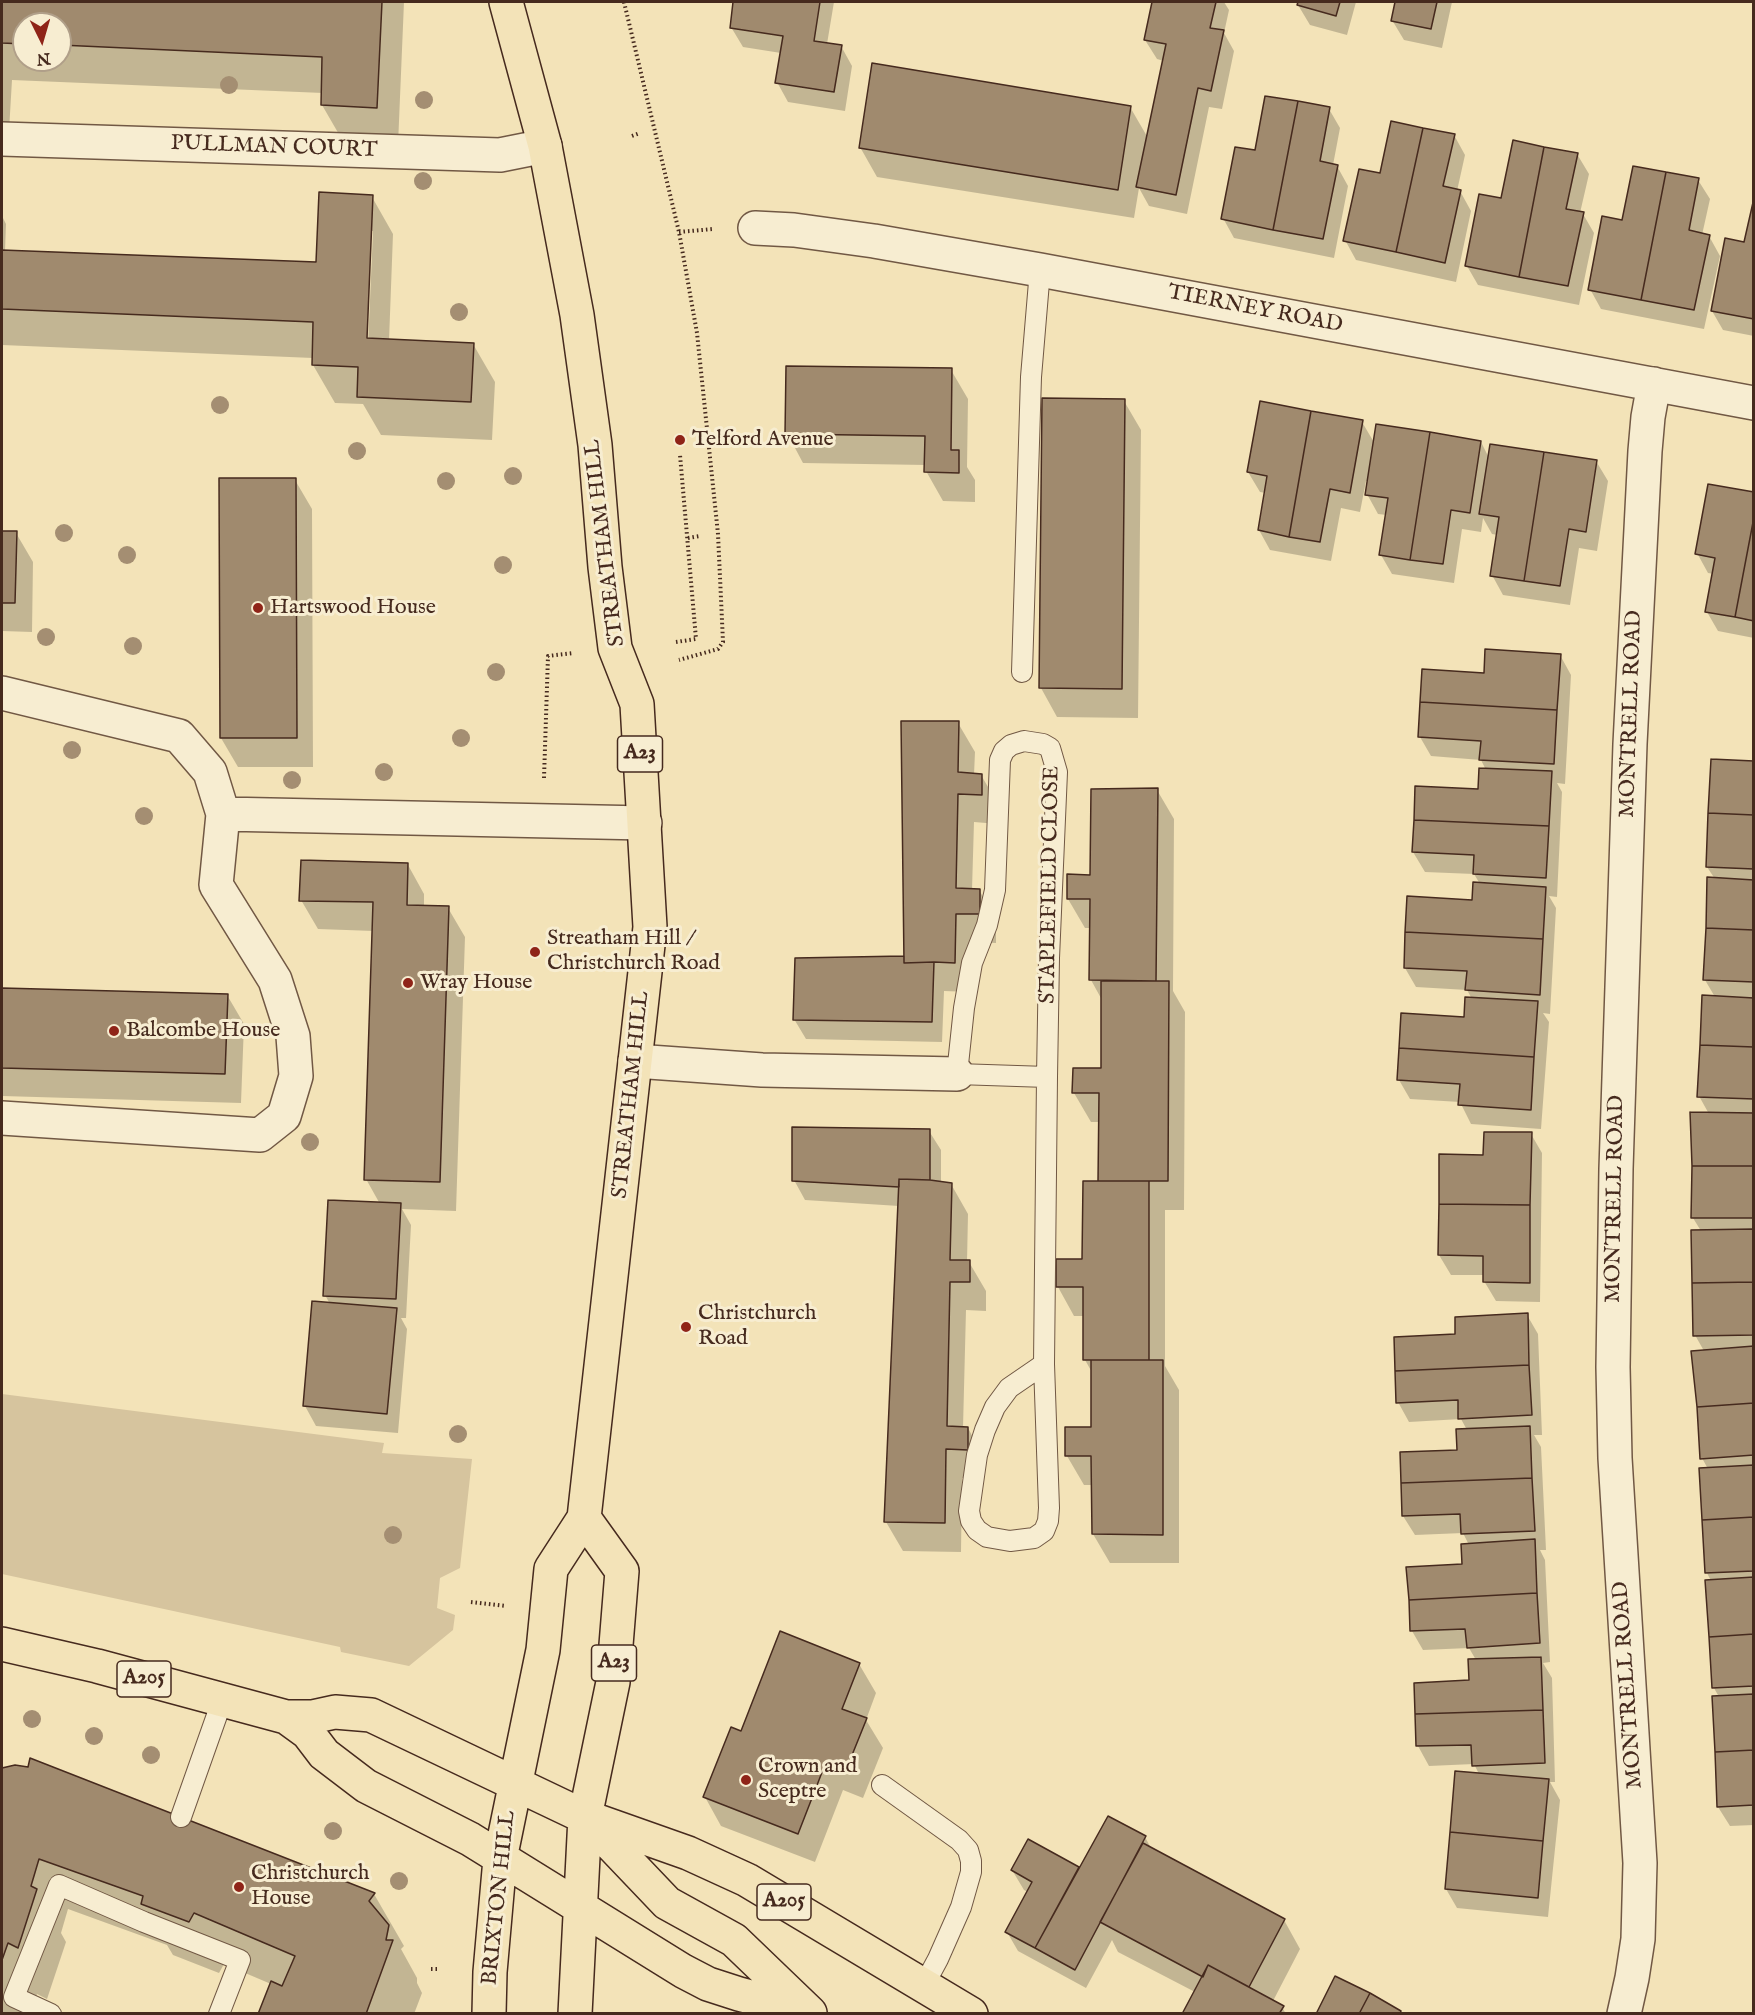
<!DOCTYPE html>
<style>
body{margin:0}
#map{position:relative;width:1755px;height:2015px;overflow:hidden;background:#f3e3b8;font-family:"IM FELL English",serif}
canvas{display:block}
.frame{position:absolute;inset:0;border:3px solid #462a1e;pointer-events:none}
.north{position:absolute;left:12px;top:12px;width:60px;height:60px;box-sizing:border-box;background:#f7edd1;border:2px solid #b09f89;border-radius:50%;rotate:175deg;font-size:16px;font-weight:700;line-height:24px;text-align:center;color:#462a1e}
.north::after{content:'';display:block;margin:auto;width:21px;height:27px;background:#8f2418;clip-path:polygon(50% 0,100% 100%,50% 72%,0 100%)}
</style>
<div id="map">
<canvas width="1755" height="2015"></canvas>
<div class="frame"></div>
<div class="north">N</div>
</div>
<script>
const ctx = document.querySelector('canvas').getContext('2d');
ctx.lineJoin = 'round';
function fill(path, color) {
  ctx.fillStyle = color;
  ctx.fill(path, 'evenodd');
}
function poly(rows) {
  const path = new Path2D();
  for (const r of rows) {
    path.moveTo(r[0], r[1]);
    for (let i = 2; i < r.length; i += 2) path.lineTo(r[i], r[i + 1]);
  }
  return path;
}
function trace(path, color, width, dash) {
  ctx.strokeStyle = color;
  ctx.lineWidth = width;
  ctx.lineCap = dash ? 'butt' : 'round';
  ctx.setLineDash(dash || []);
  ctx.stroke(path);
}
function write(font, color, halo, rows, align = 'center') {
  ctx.font = font + ' "IM FELL English",serif';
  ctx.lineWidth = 6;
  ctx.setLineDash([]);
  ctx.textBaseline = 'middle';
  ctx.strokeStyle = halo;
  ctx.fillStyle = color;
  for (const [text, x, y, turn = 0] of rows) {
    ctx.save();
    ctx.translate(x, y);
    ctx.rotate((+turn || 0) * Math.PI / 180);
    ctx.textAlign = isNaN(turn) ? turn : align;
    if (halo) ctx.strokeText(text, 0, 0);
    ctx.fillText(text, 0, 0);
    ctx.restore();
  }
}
fill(poly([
 [2,1394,384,1443,382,1453,472,1459,460,1568,440,1578,437,1608,455,1615,453,1630,409,1666,341,1652,340,1647,2,1574]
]), '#d6c49e');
fill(poly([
 [2,2,404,2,398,145,344,143,322,105,323,93,12,80,9,131,2,131],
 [24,24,60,24,60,60,24,60],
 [735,2,834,2,827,44,841,46,852,66,845,111,788,102,777,82,781,53,743,47,731,27],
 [1153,2,1224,2,1229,10,1224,33,1234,51,1222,109,1209,107,1187,214,1149,206,1139,188,1134,218,877,177,860,147,1130,107,1148,138,1164,61,1157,59,1145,40],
 [1299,2,1356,2,1347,35,1310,25,1298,5],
 [1396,2,1452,2,1442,48,1404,40,1392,20],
 [1329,109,1340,128,1333,165,1337,166,1348,186,1334,258,1234,238,1223,218,1256,152],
 [1454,135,1465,155,1457,191,1460,191,1471,211,1456,282,1356,260,1345,240,1381,174],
 [1577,154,1589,174,1580,213,1583,214,1594,233,1579,305,1478,285,1467,266,1502,200],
 [1698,180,1710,199,1702,235,1709,236,1720,256,1704,329,1601,309,1590,289,1623,222],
 [372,197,393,234,389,341,473,344,495,382,492,440,381,435,363,404,335,403,313,365,313,358,2,345,2,216,6,224,5,251,317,264],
 [370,231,373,231,368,346,365,346],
 [1754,205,1754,336,1723,330,1712,311,1746,243],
 [951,370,968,399,967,467,975,480,975,502,943,501,926,471,926,465,803,463,787,433],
 [1124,401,1141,430,1138,718,1057,717,1041,688],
 [1362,422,1375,444,1481,442,1489,458,1596,461,1608,481,1597,551,1579,548,1570,605,1503,595,1492,575,1498,535,1492,534,1483,518,1481,532,1462,529,1454,583,1392,574,1381,555,1387,515,1378,514,1367,494,1369,481,1366,481,1360,512,1341,508,1331,561,1270,550,1259,530,1266,493,1260,492,1248,472],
 [220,480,295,480,312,509,313,767,238,767,221,738],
 [1754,494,1754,638,1718,631,1707,612,1714,574,1708,573,1697,553],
 [2,533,16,533,33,562,32,632,2,631],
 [1560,655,1571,675,1565,784,1557,783,1562,792,1557,897,1549,896,1556,908,1550,1014,1543,1013,1549,1022,1541,1129,1471,1124,1460,1102,1410,1099,1399,1080,1465,1018,1472,999,1467,990,1416,987,1405,968,1473,901,1480,884,1474,874,1425,872,1413,852,1479,791,1486,770,1481,760,1431,756,1420,737,1485,675],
 [958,723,975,752,974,775,981,775,998,804,998,824,974,822,972,890,979,890,996,919,996,943,972,942,971,992,944,991,942,1042,806,1039,794,1019,906,962],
 [1754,763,1754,1825,1730,1826,1718,1807,1719,1697,1714,1688,1707,1581,1711,1581,1707,1573,1708,1469,1702,1458,1704,1351,1695,1335,1701,1231,1693,1218,1692,1113,1709,1114,1699,1096,1715,997,1705,980,1715,879,1707,867],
 [1157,790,1174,819,1173,991,1185,1012,1184,1210,1165,1210,1165,1366,1179,1390,1179,1563,1110,1563,1093,1534,1093,1485,1084,1485,1067,1456,1093,1428,1093,1374,1085,1360,1084,1316,1074,1316,1058,1287,1084,1261,1100,1182,1100,1122,1091,1122,1074,1093,1102,1070,1102,1000,1091,980,1091,928,1085,928,1068,899,1092,876],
 [408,865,424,894,424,907,448,908,465,937,456,1211,402,1209,411,1225,406,1318,401,1318,407,1329,398,1433,316,1426,305,1406,330,1304,325,1295,380,1204,366,1179,374,931,318,929,301,900],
 [2,989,227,995,244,1024,241,1103,2,1096],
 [929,1131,941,1150,941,1183,951,1184,968,1214,967,1262,969,1262,986,1291,986,1311,966,1310,963,1428,968,1428,984,1458,984,1479,962,1478,961,1552,903,1551,886,1522,899,1206,805,1200,794,1180],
 [1531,1134,1542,1153,1540,1302,1496,1301,1484,1281,1484,1275,1451,1275,1439,1255,1440,1156,1485,1157],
 [1527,1315,1538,1334,1542,1435,1534,1435,1541,1447,1546,1550,1540,1550,1545,1560,1550,1662,1543,1663,1552,1678,1555,1782,1550,1782,1560,1800,1548,1917,1457,1908,1446,1889,1479,1774,1474,1764,1429,1766,1418,1746,1470,1682,1476,1660,1469,1648,1423,1650,1412,1631,1464,1566,1469,1545,1463,1533,1415,1535,1403,1516,1458,1451,1467,1430,1461,1419,1409,1422,1398,1402,1457,1336],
 [859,1664,876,1693,866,1720,883,1748,863,1798,843,1790,815,1862,721,1826,705,1797,742,1733],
 [15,1766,374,1894,404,1946,401,1949,417,1978,417,1983,422,1993,414,2014,260,2014,271,1984,224,1964,219,1973,173,1955,167,1945,68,1909,61,1933,66,1942,47,1999,37,1994,30,2014,2,2014,2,1770],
 [1145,1837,1152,1850,1284,1920,1300,1949,1273,2001,1282,2007,1286,2014,1184,2014,1195,1992,1118,1952,1112,1940,1086,1988,1018,1951,1007,1932,1028,1892,1024,1890,1012,1870,1029,1841,1080,1869]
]), '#0003');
const building = poly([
 [2,2,382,2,377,108,321,105,322,57,60,45,60,24,24,24,24,44,2,43,2,2],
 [733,2,820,2,814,41,842,45,834,92,775,83,783,36,730,28,733,2],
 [1152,2,1216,2,1210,28,1224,30,1211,91,1198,88,1176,195,1136,187,1166,44,1144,40,1152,2],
 [1298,2,1340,2,1336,16,1297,5,1298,2],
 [1395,2,1437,2,1431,29,1391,21,1395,2],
 [872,63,1131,106,1118,190,859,148,872,63],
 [1265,96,1298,101,1273,230,1221,219,1235,147,1255,150,1265,96],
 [1298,101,1330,107,1320,161,1338,165,1323,239,1273,230,1298,101],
 [1391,121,1423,128,1396,252,1343,241,1359,169,1380,173,1391,121],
 [1423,128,1455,134,1443,186,1461,190,1445,263,1396,252,1423,128],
 [1513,140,1544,147,1519,277,1465,266,1479,194,1501,198,1513,140],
 [1544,147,1578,153,1566,209,1584,212,1568,286,1519,277,1544,147],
 [1633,166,1666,172,1641,300,1588,290,1602,216,1622,220,1633,166],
 [1666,172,1699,178,1689,230,1710,235,1694,310,1641,300,1666,172],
 [319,192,373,195,367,338,474,343,471,402,357,397,358,367,312,365,313,322,2,309,2,250,316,262,319,192],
 [1754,198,1754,319,1711,311,1725,238,1744,242,1754,198],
 [786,366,952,368,951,450,959,450,959,473,924,472,925,436,785,434,786,366],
 [1042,398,1125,399,1122,689,1039,688,1042,398],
 [1260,401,1311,411,1289,537,1258,530,1267,476,1247,472,1260,401],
 [1311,411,1363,420,1350,493,1330,489,1320,542,1289,537,1311,411],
 [1376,424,1430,432,1410,560,1379,555,1388,498,1365,495,1376,424],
 [1430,432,1481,441,1470,513,1451,510,1443,564,1410,560,1430,432],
 [1490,444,1544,452,1524,581,1490,576,1499,517,1479,514,1490,444],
 [1544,452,1597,460,1586,532,1569,529,1560,586,1524,581,1544,452],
 [219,478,296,478,297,738,220,738,219,478],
 [1708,484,1754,492,1754,517,1735,617,1705,612,1715,558,1695,554,1708,484],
 [1754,517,1754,621,1735,617,1754,517],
 [2,531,17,531,15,603,2,603,2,531],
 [1485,649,1561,654,1557,710,1420,702,1422,669,1484,673,1485,649],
 [1420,702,1557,710,1554,764,1479,760,1481,741,1418,737,1420,702],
 [901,721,959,721,958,772,982,774,982,795,958,794,956,888,980,889,980,914,956,914,955,963,934,962,904,963,901,721],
 [1711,759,1754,761,1754,815,1708,813,1711,759],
 [1479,768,1552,771,1549,826,1414,820,1415,786,1478,789,1479,768],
 [1158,788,1156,981,1089,980,1090,899,1067,899,1067,874,1090,875,1091,789,1158,788],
 [1708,813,1754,815,1754,869,1706,867,1708,813],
 [1414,820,1549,826,1546,878,1473,874,1474,855,1412,852,1414,820],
 [301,860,408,863,407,905,449,906,440,1182,364,1180,373,902,299,901,301,860],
 [1707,877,1754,880,1754,930,1706,928,1707,877],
 [1473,882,1546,887,1543,939,1405,932,1407,896,1472,900,1473,882],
 [1706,928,1754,930,1754,982,1703,980,1706,928],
 [1405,932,1543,939,1540,995,1465,990,1467,971,1404,968,1405,932],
 [904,956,904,963,934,962,932,1022,793,1020,795,958,904,956],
 [1101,981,1169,981,1168,1181,1098,1181,1099,1093,1072,1093,1073,1068,1101,1068,1101,981],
 [2,988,228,994,225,1074,2,1068,2,988],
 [1702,995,1754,998,1754,1047,1700,1045,1702,995],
 [1465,997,1538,1001,1534,1057,1399,1048,1401,1013,1464,1017,1465,997],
 [1700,1045,1754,1047,1754,1099,1697,1097,1700,1045],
 [1399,1048,1534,1057,1531,1110,1458,1105,1460,1084,1397,1080,1399,1048],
 [1690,1112,1754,1113,1754,1166,1692,1166,1690,1112],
 [792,1127,930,1129,930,1180,899,1179,899,1187,792,1181,792,1127],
 [1484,1132,1532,1132,1530,1205,1439,1204,1439,1154,1483,1155,1484,1132],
 [1692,1166,1754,1166,1754,1218,1691,1218,1692,1166],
 [899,1179,930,1180,952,1183,950,1260,970,1260,970,1282,950,1282,947,1426,968,1427,968,1450,946,1449,945,1523,884,1522,899,1179],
 [1083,1181,1149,1181,1149,1360,1083,1360,1083,1287,1056,1287,1056,1259,1082,1259,1083,1181],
 [328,1200,401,1203,396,1299,323,1296,328,1200],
 [1439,1204,1530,1205,1530,1283,1483,1282,1483,1256,1438,1255,1439,1204],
 [1754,1229,1754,1282,1692,1283,1691,1230,1754,1229],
 [1754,1282,1754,1335,1693,1336,1692,1283,1754,1282],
 [312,1301,397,1308,387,1414,303,1406,312,1301],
 [1528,1313,1529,1365,1395,1371,1394,1337,1455,1334,1455,1317,1528,1313],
 [1754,1346,1754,1403,1697,1407,1691,1351,1754,1346],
 [1091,1360,1163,1360,1163,1535,1092,1534,1091,1456,1065,1456,1065,1427,1091,1427,1091,1360],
 [1529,1365,1532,1415,1458,1419,1458,1400,1396,1403,1395,1371,1529,1365],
 [1754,1403,1754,1455,1700,1459,1697,1407,1754,1403],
 [1530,1426,1532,1478,1401,1483,1400,1452,1457,1450,1456,1429,1530,1426],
 [1754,1465,1754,1517,1702,1520,1699,1468,1754,1465],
 [1532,1478,1535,1531,1461,1534,1460,1514,1402,1516,1401,1483,1532,1478],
 [1754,1517,1754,1571,1705,1573,1702,1520,1754,1517],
 [1535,1539,1537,1593,1409,1600,1406,1567,1462,1564,1461,1544,1535,1539],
 [1754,1577,1754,1634,1709,1637,1705,1580,1754,1577],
 [1537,1593,1540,1643,1467,1648,1465,1629,1410,1631,1409,1600,1537,1593],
 [780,1631,860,1663,842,1709,867,1718,846,1770,826,1762,798,1834,703,1797,731,1727,741,1731,780,1631],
 [1754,1634,1754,1686,1712,1688,1709,1637,1754,1634],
 [1541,1657,1543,1710,1415,1714,1414,1683,1469,1680,1468,1659,1541,1657],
 [1754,1694,1754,1750,1715,1752,1712,1696,1754,1694],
 [1543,1710,1545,1763,1472,1766,1471,1745,1416,1746,1415,1714,1543,1710],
 [1754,1750,1754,1805,1717,1807,1715,1752,1754,1750],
 [30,1758,375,1893,369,1901,389,1925,386,1940,393,1940,366,2014,258,2014,271,1981,282,1986,295,1956,194,1913,189,1922,141,1904,143,1896,39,1859,31,1886,37,1889,18,1948,8,1943,2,1960,2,1768,15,1765,28,1767,30,1758],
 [1455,1771,1549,1779,1543,1841,1450,1832,1455,1771],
 [1108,1816,1146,1836,1075,1970,1035,1948,1108,1816],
 [1450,1832,1543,1841,1538,1898,1445,1889,1450,1832],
 [1028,1839,1079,1867,1035,1948,1005,1932,1032,1882,1011,1870,1028,1839],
 [1143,1843,1285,1919,1249,1987,1208,1965,1203,1977,1100,1922,1143,1843],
 [1208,1965,1284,2006,1279,2014,1182,2014,1208,1965],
 [1335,1976,1370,1993,1359,2014,1316,2014,1335,1976],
 [1370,1993,1401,2011,1400,2014,1359,2014,1370,1993]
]);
fill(building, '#a08a6e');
trace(building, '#462a1e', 1.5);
const service = poly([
 [1022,672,1031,377,1040,270],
 [1044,1364,1009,1388,995,1407,985,1430,977,1455,969,1511,971,1521,977,1530,987,1537,1010,1541,1034,1538,1044,1531,1048,1521,1049,1508,1044,1364,1047,1077,957,1074,964,1008,972,963,987,925,995,890,1000,760,1004,751,1011,745,1024,741,1043,744,1050,748,1057,772,1049,958,1047,1077],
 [882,1785,959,1840,968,1850,971,1861,971,1872,961,1907,938,1959,924,1985],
 [181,1817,222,1701],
 [51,2014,14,1997,59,1885,144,1922,240,1960,219,2014]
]);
const minor = poly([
 [2,139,500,155,545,146],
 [755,228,794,230,874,241,1040,270,1754,403],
 [2,693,179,736,210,772,223,814,216,885,275,980,293,1036,296,1076,284,1116,260,1135,2,1118],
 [223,814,645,823],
 [635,1061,762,1070,957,1074],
 [1624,2014,1632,1978,1638,1939,1640,1863,1615,1458,1613,1367,1616,1169,1630,744,1645,451,1648,417,1654,384]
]);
const trunk = poly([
 [2,1644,97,1666,286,1717,312,1717,335,1712,371,1715,585,1817,667,1903,734,1940,810,2013],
 [286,1717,308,1733,324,1754,366,1786,470,1839,683,1971,708,1984,739,1994,810,2013],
 [589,1818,688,1853,747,1880,971,2014],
 [489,2014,490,1972,500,1859,543,1650,551,1569,584,1518,650,927,637,704,615,648,605,567,595,445,577,315,545,146,506,2],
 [575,2014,585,1817,613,1682,622,1571,584,1518]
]);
trace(service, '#715844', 22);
trace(minor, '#715844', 36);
trace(trunk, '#462a1e', 36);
trace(poly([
 [624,2,679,232,697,333,718,534,723,642,718,649,679,660],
 [632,136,640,133],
 [679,232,713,229],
 [688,538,700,536],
 [676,642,696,639,680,455],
 [544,778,548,656,574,653],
 [471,1602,506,1606],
 [431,1969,440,1969]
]), '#462a1e', 4, [1.5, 3]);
trace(service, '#f7edd1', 20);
trace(minor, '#f7edd1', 33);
trace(trunk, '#f3e3b8', 33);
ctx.fillStyle = '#a48e72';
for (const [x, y] of [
 [229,85],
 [424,100],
 [423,181],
 [459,312],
 [220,405],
 [357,451],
 [513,476],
 [446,481],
 [64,533],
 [127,555],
 [503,565],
 [46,637],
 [133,646],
 [496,672],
 [461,738],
 [72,750],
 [384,772],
 [292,780],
 [144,816],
 [310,1142],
 [458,1434],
 [393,1535],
 [32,1719],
 [94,1736],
 [151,1755],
 [333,1831],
 [399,1881]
]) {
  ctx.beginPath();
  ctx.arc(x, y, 9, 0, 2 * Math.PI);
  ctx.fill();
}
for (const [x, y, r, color] of [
 [680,440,6,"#8f2418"],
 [258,608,6,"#8f2418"],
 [535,952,6,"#8f2418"],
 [408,983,6,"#8f2418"],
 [114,1031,6,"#8f2418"],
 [686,1327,6,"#8f2418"],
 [746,1780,6,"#8f2418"],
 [239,1887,6,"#8f2418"]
]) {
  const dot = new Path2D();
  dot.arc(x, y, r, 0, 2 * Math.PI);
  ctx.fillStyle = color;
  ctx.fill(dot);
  trace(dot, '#f7edd1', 2);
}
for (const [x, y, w] of [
 [640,754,45],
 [614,1663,45],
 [144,1679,54],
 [784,1902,54]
]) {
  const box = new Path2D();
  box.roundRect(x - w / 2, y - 18, w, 36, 4.5);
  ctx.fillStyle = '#f7edd1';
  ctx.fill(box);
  trace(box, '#462a1e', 1.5);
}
write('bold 21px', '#462a1e', null, [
 ["A23",640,754],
 ["A23",614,1663],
 ["A205",144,1679],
 ["A205",784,1902]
]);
write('22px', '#462a1e', '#f7edd1', [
 ["PULLMAN COURT",274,148,2],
 ["TIERNEY ROAD",1255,310,11],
 ["STREATHAM HILL",606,543,-97],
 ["MONTRELL ROAD",1632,714,-88],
 ["STAPLEFIELD CLOSE",1051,885,-89],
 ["STREATHAM HILL",632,1095,-84],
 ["MONTRELL ROAD",1616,1199,-89],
 ["MONTRELL ROAD",1629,1685,-94],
 ["BRIXTON HILL",500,1898,-84]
]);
write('22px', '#462a1e', '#f7edd1', [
 ["Telford Avenue",692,440],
 ["Hartswood House",270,608],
 ["Streatham Hill /",547,939],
 ["Christchurch Road",547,964],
 ["Wray House",420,983],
 ["Balcombe House",126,1031],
 ["Christchurch",698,1314],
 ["Road",698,1339],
 ["Crown and",758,1767],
 ["Sceptre",758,1792],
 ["Christchurch",251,1874],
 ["House",251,1899]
], 'left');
</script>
